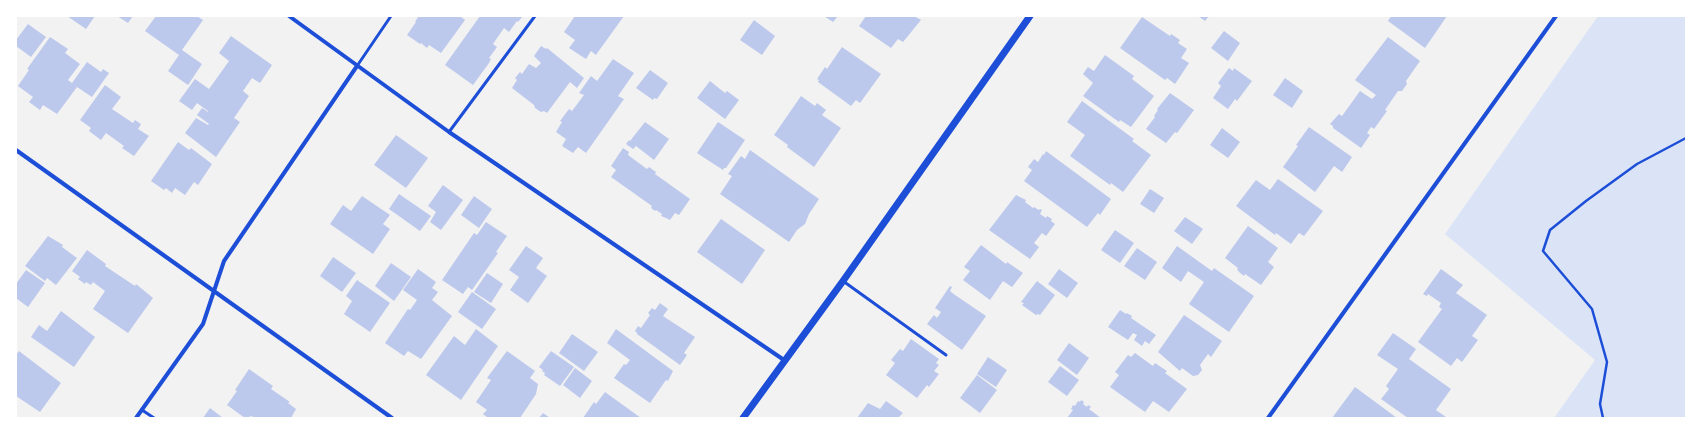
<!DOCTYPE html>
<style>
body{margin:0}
#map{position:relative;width:1702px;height:434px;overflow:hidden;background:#f2f2f2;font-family:Barlow,sans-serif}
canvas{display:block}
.frame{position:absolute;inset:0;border:17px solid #fff;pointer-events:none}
</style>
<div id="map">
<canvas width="1702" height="434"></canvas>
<div class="frame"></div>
</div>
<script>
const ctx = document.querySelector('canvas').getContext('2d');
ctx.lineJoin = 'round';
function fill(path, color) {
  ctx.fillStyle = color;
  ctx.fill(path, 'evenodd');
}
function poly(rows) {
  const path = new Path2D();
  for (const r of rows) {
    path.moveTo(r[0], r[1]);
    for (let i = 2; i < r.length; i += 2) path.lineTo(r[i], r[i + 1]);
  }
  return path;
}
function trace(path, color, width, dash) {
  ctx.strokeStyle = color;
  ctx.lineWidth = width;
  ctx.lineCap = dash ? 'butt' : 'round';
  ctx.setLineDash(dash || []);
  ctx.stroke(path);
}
fill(poly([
 [1598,16,1686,16,1686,418,1554,418,1595,360,1445,234]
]), '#dbe4f7');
fill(poly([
 [67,16,95,16,86,29],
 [117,16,133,16,128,23],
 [156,16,197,16,203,20,182,50,202,64,188,85,168,71,179,55,145,31],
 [416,16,460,16,465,20,441,53,429,45,427,48,421,43,420,44,407,35,416,22,415,22,418,17],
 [480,16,523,16,518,22,517,21,509,32,504,28,493,44,497,47,489,58,491,59,489,63,473,85,445,65],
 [575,16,624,16,598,52,596,55,591,51,586,59,569,48,575,40,564,32],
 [824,16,838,16,833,22],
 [866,16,914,16,921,20,903,42,898,39,891,48,859,26],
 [1198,16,1209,16,1205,21],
 [1391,16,1447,16,1425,48,1388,21],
 [1142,17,1170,36,1171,34,1180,40,1178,43,1187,49,1181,58,1189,63,1175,84,1167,78,1165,80,1120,48],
 [754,20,775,36,762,55,740,40],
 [28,24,46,37,31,57,16,46,16,40],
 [1224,31,1240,43,1228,61,1211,48],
 [231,36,272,65,260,83,252,78,243,91,249,96,234,118,240,122,216,157,185,133,196,118,208,125,209,124,197,115,202,108,208,112,208,111,197,103,192,110,179,101,195,79,209,89,229,61,219,53],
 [50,37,68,49,65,53,80,64,68,80,72,83,87,62,101,72,103,69,109,73,92,97,77,87,57,114,43,105,40,110,29,102,33,97,18,86,29,70,27,69],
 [1388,37,1420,61,1406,81,1407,84,1402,91,1398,91,1385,110,1387,111,1374,129,1371,127,1367,133,1370,135,1361,148,1333,128,1333,126,1330,124,1339,114,1342,116,1360,91,1372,99,1376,95,1355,80],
 [541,46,546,49,547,48,584,78,577,88,570,82,547,113,544,111,541,112,535,108,534,105,512,88,517,80,515,78,520,72,522,74,529,64,536,68,541,63,534,56],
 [842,47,881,74,860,103,856,100,851,106,818,82,819,80,817,79,825,67,827,69],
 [1105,55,1134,76,1132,79,1154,96,1131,127,1120,120,1119,122,1083,96,1093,83,1083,74,1088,67,1094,71],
 [613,59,634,73,618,96,624,99,586,153,578,147,573,153,562,146,566,139,556,132,562,122,560,121,569,109,572,111,584,95,579,93,591,76,597,81],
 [1229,68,1233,71,1234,68,1252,81,1237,101,1235,99,1228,109,1213,98,1221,86,1218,83],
 [650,70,668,83,657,99,654,98,653,100,636,88],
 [1285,78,1303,91,1292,108,1273,95],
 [710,81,725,93,727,91,739,100,725,119,697,98],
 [105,85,121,97,112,109,133,123,135,120,141,124,138,129,149,136,134,156,122,148,124,146,106,133,101,140,89,131,91,128,80,120],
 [1170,93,1194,110,1177,133,1175,132,1166,143,1146,129,1155,117,1154,116,1158,110,1157,109],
 [801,96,815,106,817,103,826,110,822,115,841,128,814,167,787,147,788,145,774,135],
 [1082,101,1134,139,1132,141,1151,155,1123,192,1111,183,1110,185,1070,156,1085,135,1067,122],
 [645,122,669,139,654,160,636,146,633,149,626,144,629,140,630,141],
 [718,122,745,140,726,168,724,168,723,170,697,153],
 [1309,127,1352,157,1342,172,1334,166,1315,192,1283,167,1298,146,1296,145],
 [1222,128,1240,142,1228,158,1210,145],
 [396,135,428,158,406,188,374,165],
 [178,142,189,150,191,148,212,164,198,185,194,182,185,195,175,188,172,193,166,188,164,190,151,181],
 [623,148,629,152,628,155,647,169,649,167,656,172,655,174,690,199,679,215,675,213,670,220,666,218,661,216,662,214,656,210,655,211,651,208,652,206,611,177,616,170,611,166],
 [750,150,819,199,809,214,805,224,797,230,789,242,720,194,732,176,728,174,741,156,745,159],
 [1046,151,1111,199,1100,215,1098,213,1087,227,1024,181,1032,170,1028,167,1034,159,1038,162,1043,154,1044,155],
 [1278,179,1323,211,1304,236,1299,233,1291,244,1276,233,1275,235,1236,206,1256,180,1270,190],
 [443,185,463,200,441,230,430,222,436,212,428,206],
 [1150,189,1164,198,1154,213,1140,204],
 [399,194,431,216,420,231,389,209],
 [1016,195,1026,200,1025,202,1033,208,1034,207,1039,210,1040,209,1042,210,1040,214,1046,218,1047,216,1052,219,1051,221,1055,224,1046,236,1042,233,1034,243,1039,247,1030,259,989,230],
 [362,196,390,215,383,224,390,229,373,254,330,224,343,205,351,211],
 [474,196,492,209,479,228,461,215],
 [1185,217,1203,229,1192,244,1174,231],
 [721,219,765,250,742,284,697,252],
 [486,222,507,236,496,252,498,253,472,290,468,287,463,294,442,280,474,233,477,235],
 [1248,226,1278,248,1268,262,1274,267,1261,285,1245,274,1244,276,1239,272,1237,269,1238,268,1225,258],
 [1115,230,1134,243,1120,263,1101,250],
 [48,236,63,245,62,247,77,258,56,285,47,278,45,281,25,266],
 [981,245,1006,264,1007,262,1023,273,1012,287,1003,281,990,300,963,280,970,271,964,267],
 [526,246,543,258,536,268,547,276,528,303,510,290,519,277,509,270],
 [1177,246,1212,271,1214,268,1254,296,1229,332,1189,304,1204,282,1188,271,1181,282,1162,268],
 [1137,248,1157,262,1145,280,1124,266],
 [87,250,106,264,105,266,135,286,136,284,153,298,128,333,93,309,105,291,93,282,91,285,86,282,85,284,78,279,80,277,72,271],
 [333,257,356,273,342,292,320,276],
 [391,263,411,277,394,301,375,286],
 [418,269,436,282,432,288,438,292,432,300,452,316,421,359,408,351,404,356,385,343,408,309,410,310,417,300,403,290],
 [1059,269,1078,283,1067,298,1048,284],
 [1441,269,1463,285,1456,293,1487,315,1472,336,1478,340,1462,362,1457,358,1451,366,1418,342,1442,309,1439,307,1441,303,1428,294,1427,296,1423,294],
 [26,270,45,283,28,307,16,298,16,284],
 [487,273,503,284,491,303,474,292],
 [357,280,390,303,370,332,344,314,352,301,346,296],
 [1037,281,1055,295,1040,315,1038,314,1036,315,1022,305,1024,303,1021,302],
 [950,286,952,287,950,291,955,295,986,316,962,350,927,324,934,315,937,318,941,312,935,308],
 [472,292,496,309,482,329,458,312],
 [660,303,668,309,663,316,695,337,684,353,687,355,680,365,637,334,637,333,635,331,638,326,641,328,650,315,648,313,652,308,655,310],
 [1120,310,1126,314,1127,313,1132,316,1131,318,1156,335,1149,344,1145,341,1142,346,1134,340,1137,335,1133,333,1128,340,1108,327],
 [61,311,95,337,74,367,31,337,39,325,47,331],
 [1184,315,1222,341,1211,357,1208,354,1200,365,1202,370,1198,375,1193,376,1182,368,1180,371,1158,352],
 [476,329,498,346,461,400,426,375,454,336,465,345],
 [616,329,673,371,668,381,666,380,650,403,614,378,624,364,626,365,630,360,607,343],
 [1393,333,1416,349,1409,359,1451,389,1436,410,1446,417,1445,418,1408,418,1381,399,1389,389,1386,386,1398,369,1377,355],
 [572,334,598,352,584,371,559,353],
 [911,339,939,359,936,363,939,365,934,371,939,374,929,387,927,385,917,398,886,375,895,363,891,360,900,349,903,351],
 [1069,343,1089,358,1077,375,1057,360],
 [19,351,61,383,40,412,16,396,16,355],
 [507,351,535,371,530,378,538,384,536,394,520,418,488,418,483,414,487,410,476,402,491,380,487,378],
 [551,351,574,367,560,386,544,375,545,373,542,371,543,370,539,367],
 [1135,353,1153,366,1155,363,1167,371,1165,373,1187,389,1169,412,1153,401,1145,412,1110,387,1119,375,1115,372,1128,355,1131,357],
 [988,357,1007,370,996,387,977,374],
 [1060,366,1079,380,1067,396,1048,382],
 [575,368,592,381,580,398,563,385],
 [249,369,273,386,271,389,290,402,288,403,296,409,291,418,253,418,252,416,245,418,227,405,237,391,235,390],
 [977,375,997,390,980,413,960,398],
 [1355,387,1397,418,1332,418],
 [605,392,641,418,583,418,594,402,596,404],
 [1081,400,1084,402,1083,404,1087,407,1088,405,1091,407,1089,409,1101,418,1067,418,1073,410,1071,409,1073,405,1075,406,1078,401,1080,402],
 [886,401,903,413,899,417,901,418,857,418,868,403,880,409],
 [210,408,223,418,203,418],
 [543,413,550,418,539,418]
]), '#bdc9ec');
trace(poly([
 [1603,418,1600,404,1607,362,1592,309,1543,251,1550,230,1586,201,1637,164,1686,138]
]), '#1d4ed8', 2.5);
trace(poly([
 [357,66,391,16],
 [449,132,535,16],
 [843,281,946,355],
 [142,410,154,418]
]), '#1d4ed8', 3);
trace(poly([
 [289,16,449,132,784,360],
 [16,150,392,418],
 [136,418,203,324,224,261,357,66],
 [1268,418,1556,16]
]), '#1d4ed8', 4);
trace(poly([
 [743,418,843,281,1030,16]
]), '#1d4ed8', 7);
</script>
